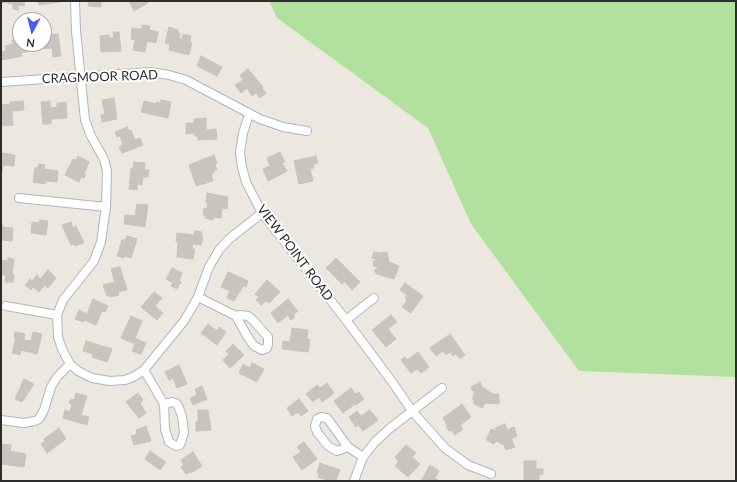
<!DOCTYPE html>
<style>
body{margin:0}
#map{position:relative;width:737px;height:482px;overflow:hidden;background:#ede8df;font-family:Lato,sans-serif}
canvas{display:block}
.frame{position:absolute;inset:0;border:2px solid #2c2c2c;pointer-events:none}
.north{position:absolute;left:12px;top:12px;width:40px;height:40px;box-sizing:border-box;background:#fff;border:1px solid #ababab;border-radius:50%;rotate:187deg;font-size:11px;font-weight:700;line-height:16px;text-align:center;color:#2c2c2c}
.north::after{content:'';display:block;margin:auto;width:14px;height:18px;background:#4a5cef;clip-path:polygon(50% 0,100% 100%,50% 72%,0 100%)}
</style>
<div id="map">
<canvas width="737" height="482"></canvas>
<div class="frame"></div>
<div class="north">N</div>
</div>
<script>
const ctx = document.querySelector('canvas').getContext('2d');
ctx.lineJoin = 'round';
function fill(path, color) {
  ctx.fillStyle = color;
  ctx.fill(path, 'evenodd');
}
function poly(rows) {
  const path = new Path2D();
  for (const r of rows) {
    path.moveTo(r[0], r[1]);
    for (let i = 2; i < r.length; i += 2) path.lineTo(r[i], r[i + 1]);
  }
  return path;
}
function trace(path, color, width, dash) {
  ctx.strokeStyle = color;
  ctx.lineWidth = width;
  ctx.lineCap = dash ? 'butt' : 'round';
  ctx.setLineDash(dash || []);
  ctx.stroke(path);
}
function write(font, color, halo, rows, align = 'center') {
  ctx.font = font + ' Lato,sans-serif';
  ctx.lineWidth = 4;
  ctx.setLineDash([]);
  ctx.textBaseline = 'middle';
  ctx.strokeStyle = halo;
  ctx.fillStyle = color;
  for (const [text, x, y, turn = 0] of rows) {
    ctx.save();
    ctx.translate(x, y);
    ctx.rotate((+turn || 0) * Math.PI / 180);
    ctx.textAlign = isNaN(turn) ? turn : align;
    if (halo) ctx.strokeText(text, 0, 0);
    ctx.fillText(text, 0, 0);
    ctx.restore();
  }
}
fill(poly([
 [269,1,736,1,736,377,579,371,471,224,428,128,277,18]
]), '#b1e09f');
const building = poly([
 [1,1,25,1,24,6,19,5,18,10,13,9,13,4,2,2,2,5,1,5,1,1],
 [38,1,60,1,60,2,39,5,38,1],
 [89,1,101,1,101,7,88,6,89,1],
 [129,1,147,1,148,3,134,11,129,1],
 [142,25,150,26,149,30,158,32,156,43,147,41,145,52,133,50,135,40,131,39,132,28,142,29,142,25],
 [169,27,178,30,178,33,180,34,179,38,182,39,183,34,191,36,190,42,192,43,189,55,169,50,170,44,165,43,169,27],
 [113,32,119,32,121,51,101,52,100,36,109,35,109,38,114,38,113,32],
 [58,34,61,56,53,57,52,48,37,49,36,44,44,44,44,35,58,34],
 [18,39,19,43,26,44,28,52,21,53,22,56,1,60,1,52,6,51,5,46,13,44,12,40,18,39],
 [201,56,222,67,217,76,197,66,201,56],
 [248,69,263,87,262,88,266,93,260,98,256,93,252,96,247,88,241,93,235,85,243,80,240,75,248,69],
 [114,98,117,119,102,122,101,115,105,114,102,100,114,98],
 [161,100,171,102,168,118,141,112,144,101,157,104,157,102,161,103,161,100],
 [23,101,24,110,12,111,13,125,1,126,1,105,11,104,10,102,23,101],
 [50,101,50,108,57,107,57,103,66,102,67,118,51,119,51,124,43,124,41,102,50,101],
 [206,118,206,130,216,129,217,139,198,140,198,136,195,136,195,133,186,134,186,123,194,123,194,119,206,118],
 [127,127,129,131,131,130,135,140,140,138,143,145,122,153,119,147,123,145,120,136,117,137,115,132,127,127],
 [280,152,285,162,282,163,287,171,268,181,263,169,270,166,267,158,280,152],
 [1,153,15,155,14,166,3,165,1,177,1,153],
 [214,155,217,163,215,164,217,170,213,171,214,173,211,174,213,181,196,186,189,165,214,155],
 [78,156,89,162,84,174,86,175,84,178,81,177,79,182,65,175,73,159,76,160,78,156],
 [316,156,318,163,313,165,314,168,310,169,313,181,299,184,294,161,316,156],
 [134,162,145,163,144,170,149,170,148,177,143,177,142,185,137,184,137,190,129,189,131,168,133,169,134,162],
 [39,164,45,165,44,169,58,171,57,182,46,181,45,184,33,182,35,168,38,168,39,164],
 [207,193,228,197,227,209,222,208,221,218,213,217,213,220,205,218,206,215,203,215,204,208,207,208,208,203,206,202,207,193],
 [137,204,148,205,145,227,124,224,125,215,135,216,137,204],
 [40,220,48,221,46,235,31,233,32,222,39,223,40,220],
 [71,222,73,228,76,226,84,243,75,246,74,244,71,245,62,225,71,222],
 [1,224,3,225,3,227,13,228,12,241,1,240,1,224],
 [195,231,202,232,201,236,203,236,201,245,193,244,192,249,195,249,193,259,177,257,178,242,176,242,177,233,194,235,195,231],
 [127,236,137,239,131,258,125,256,124,258,117,256,122,240,125,240,127,236],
 [374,252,379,253,387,252,389,262,399,266,394,279,380,275,380,273,378,275,374,271,378,267,378,266,374,267,373,261,377,260,376,259,372,258,374,252],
 [8,258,14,259,12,274,14,275,13,282,5,282,6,275,1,275,1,260,8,261,8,258],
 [336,258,360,282,352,290,345,282,342,284,326,268,336,258],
 [120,267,127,290,118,292,119,295,110,297,109,295,107,296,103,285,115,282,111,269,120,267],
 [172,268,182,273,179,281,181,282,177,289,171,286,173,283,166,279,172,268],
 [48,270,56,278,48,288,45,285,39,292,33,287,31,290,25,285,30,279,32,281,37,275,40,279,48,270],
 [228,272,248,281,246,287,243,286,240,292,239,292,234,301,227,298,230,291,221,287,228,272],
 [267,280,280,292,269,303,266,301,261,305,256,300,259,297,255,294,267,280],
 [405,283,423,296,411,313,402,307,407,300,405,298,407,295,400,290,405,283],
 [154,292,162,298,155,306,163,313,157,320,141,307,154,292],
 [93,299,108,306,105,312,102,311,96,325,85,320,84,322,75,319,79,310,87,314,93,299],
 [288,299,298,311,293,315,295,317,291,320,288,315,278,323,271,313,288,299],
 [391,315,397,322,388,329,396,339,386,347,372,330,391,315],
 [131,316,142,321,135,338,146,343,141,354,132,351,135,344,121,338,131,316],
 [208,324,217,331,219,327,226,332,217,345,201,333,208,324],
 [292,328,308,330,307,339,310,340,308,352,282,349,283,341,290,342,292,328],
 [15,332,25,334,24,340,31,341,33,332,42,334,37,354,21,350,20,355,12,353,16,337,14,337,15,332],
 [450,334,465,355,460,359,456,354,453,356,450,352,446,355,443,351,436,356,430,348,450,334],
 [86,341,112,349,107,362,92,357,93,354,83,351,86,341],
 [233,344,244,355,230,368,223,360,229,354,226,351,233,344],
 [418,352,429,367,421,373,417,369,411,373,401,360,405,357,407,360,418,352],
 [252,363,264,369,257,382,239,373,243,364,250,368,252,363],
 [179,365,187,384,177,388,173,378,169,380,165,372,179,365],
 [24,379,34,384,22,402,15,399,24,379],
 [480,382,482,387,493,394,499,394,499,404,485,403,482,408,473,403,475,400,473,400,473,395,475,395,471,387,480,382],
 [327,383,334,393,322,402,319,397,313,402,306,394,317,385,320,388,327,383],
 [202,386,207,399,193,405,190,398,197,395,195,389,202,386],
 [351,388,356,394,359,392,364,399,356,405,355,404,343,413,334,401,351,388],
 [76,393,87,396,81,415,89,417,87,425,63,418,65,410,70,412,72,404,69,403,71,399,74,400,76,393],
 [138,393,143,400,140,403,146,413,139,418,126,402,138,393],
 [299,399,308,411,301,416,298,412,292,416,287,408,299,399],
 [462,404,471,417,460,425,463,429,455,435,451,430,449,431,446,426,447,425,443,418,462,404],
 [198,410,208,410,211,430,196,431,196,422,198,422,198,410],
 [370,410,378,420,363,431,358,425,356,427,349,417,357,411,361,416,370,410],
 [505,424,507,430,514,427,517,436,511,439,515,447,506,450,504,445,496,441,494,444,486,440,491,429,497,431,495,428,505,424],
 [146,426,151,441,134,445,131,436,137,434,136,430,146,426],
 [59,428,66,439,47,453,41,444,45,441,44,439,59,428],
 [304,442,317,459,302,470,293,457,301,452,297,447,304,442],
 [3,444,11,445,10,451,26,454,24,467,1,464,3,451,1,451,3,444],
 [406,445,416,453,412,457,420,464,408,477,395,466,399,461,395,457,406,445],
 [150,451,166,462,160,470,145,459,150,451],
 [193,452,202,466,191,473,191,472,186,474,181,467,184,465,181,460,193,452],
 [524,461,536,461,536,469,543,469,543,474,539,475,539,481,524,481,524,461],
 [320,463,340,470,336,481,329,481,318,477,319,474,317,473,320,463],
 [430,465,439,471,435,478,440,481,421,481,430,465]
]);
fill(building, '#c8c5be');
trace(building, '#c8c4b9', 1);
const minor = poly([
 [75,1,76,31,85,120,91,136,104,159,107,171,106,207,101,242,94,261,63,300,57,315,58,337,62,349,70,364,78,371,92,378,110,381,125,380,135,376,144,370,184,321,198,297,209,267,219,250,229,239,262,213],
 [1,82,151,72,169,75,186,80,260,119,283,127,307,131],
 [249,115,243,133,240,153,242,167,246,182,262,213,346,320,393,383,412,411,445,448,468,465,491,474],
 [19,198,106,207],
 [198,297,236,316,247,336,254,346,262,350,267,348,268,344,268,337,252,319,248,316,241,315,236,316],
 [6,306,57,315],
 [346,320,374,298],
 [144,370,164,404,165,429,169,442,176,446,180,445,184,433,182,416,179,408,177,404,173,402,164,404],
 [1,420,24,423,35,421,39,419,44,410,51,387,57,377,70,364],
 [348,447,337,451,328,446,317,432,315,426,317,419,321,417,327,418,348,447,363,457],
 [354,481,363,457,375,442,389,429,442,388]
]);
trace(minor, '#b2b4be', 10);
trace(minor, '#fff', 8);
write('13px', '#2c2c2c', '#fff', [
 ["CRAGMOOR ROAD",100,77,-2],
 ["VIEW POINT ROAD",295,253,53]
]);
</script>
